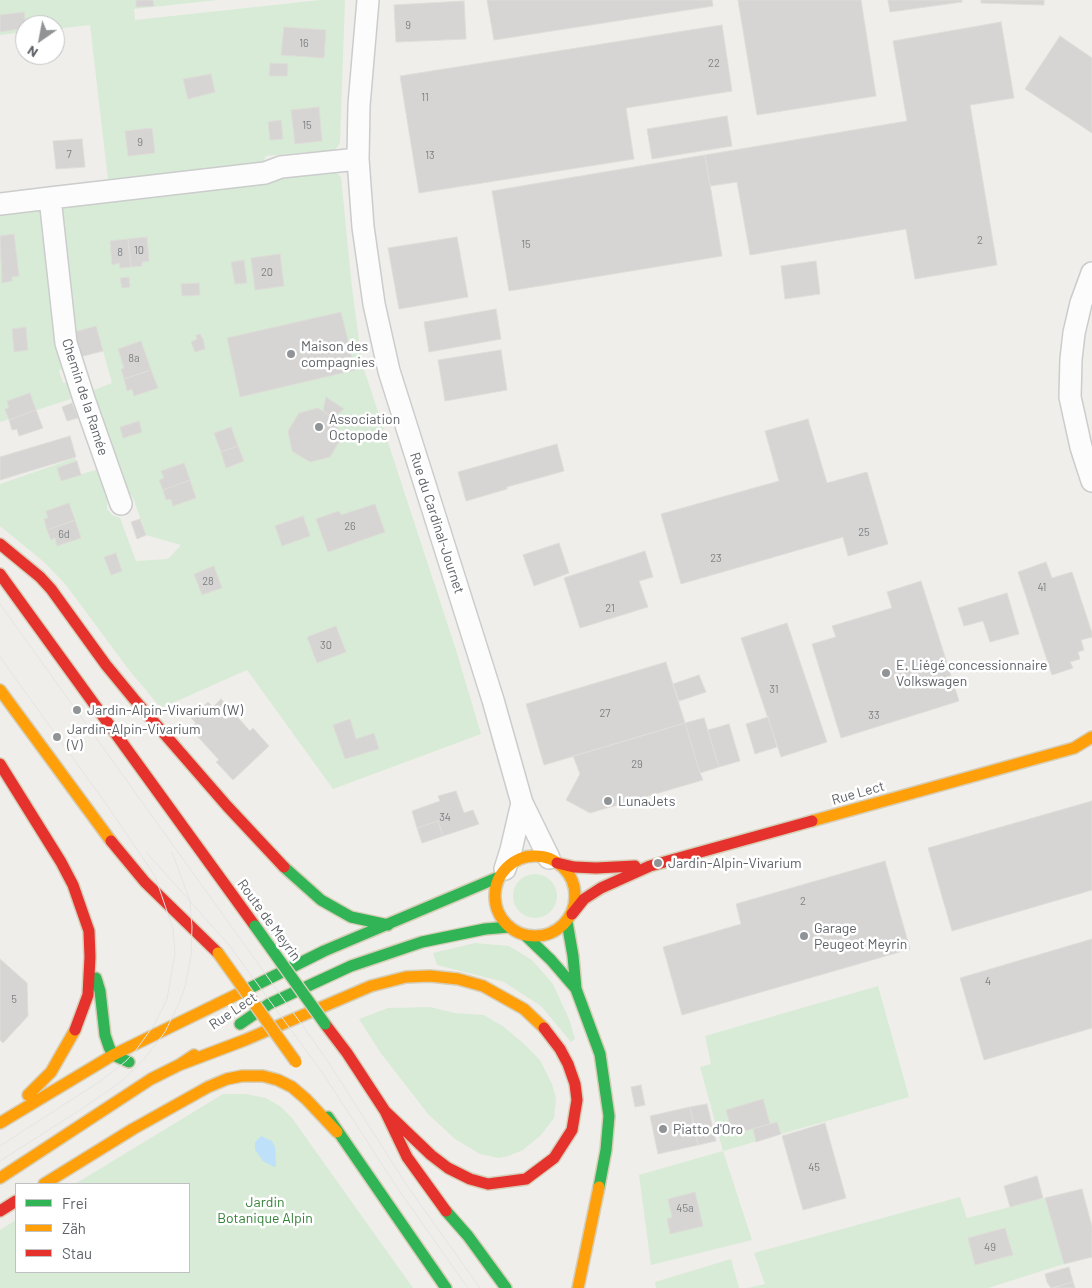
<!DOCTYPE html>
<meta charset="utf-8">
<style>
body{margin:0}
#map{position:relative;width:1092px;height:1288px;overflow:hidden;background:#efeeea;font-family:Barlow,sans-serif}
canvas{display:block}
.legend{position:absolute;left:15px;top:1183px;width:175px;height:90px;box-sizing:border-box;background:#fff;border:1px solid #bfc1c3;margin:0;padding:6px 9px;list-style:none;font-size:15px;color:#5f6368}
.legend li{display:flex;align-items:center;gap:10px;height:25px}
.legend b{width:25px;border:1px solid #bfc1c3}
.north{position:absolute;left:15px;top:15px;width:50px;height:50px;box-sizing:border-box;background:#fff;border:1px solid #bfc1c3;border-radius:50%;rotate:213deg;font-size:14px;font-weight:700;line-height:20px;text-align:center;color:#5f6368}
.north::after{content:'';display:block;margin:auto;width:18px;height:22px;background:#919496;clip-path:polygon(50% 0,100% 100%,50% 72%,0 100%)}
</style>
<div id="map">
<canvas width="1092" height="1288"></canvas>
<ul class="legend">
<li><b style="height:6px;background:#30b455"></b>Frei</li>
<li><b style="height:6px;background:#ff9f0a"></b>Zäh</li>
<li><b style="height:6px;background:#e5322d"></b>Stau</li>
</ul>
<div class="north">N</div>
</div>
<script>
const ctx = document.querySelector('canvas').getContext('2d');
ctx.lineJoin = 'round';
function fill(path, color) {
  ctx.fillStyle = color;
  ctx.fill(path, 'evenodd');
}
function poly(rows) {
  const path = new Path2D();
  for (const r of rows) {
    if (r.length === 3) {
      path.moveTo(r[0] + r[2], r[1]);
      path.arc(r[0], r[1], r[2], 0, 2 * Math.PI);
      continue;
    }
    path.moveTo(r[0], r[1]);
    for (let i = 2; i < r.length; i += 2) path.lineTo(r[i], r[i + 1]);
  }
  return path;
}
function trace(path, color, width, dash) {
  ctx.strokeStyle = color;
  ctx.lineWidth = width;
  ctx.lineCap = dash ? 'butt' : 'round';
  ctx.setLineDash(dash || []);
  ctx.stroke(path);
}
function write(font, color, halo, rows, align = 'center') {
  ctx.font = font + ' Barlow,sans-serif';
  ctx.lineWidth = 5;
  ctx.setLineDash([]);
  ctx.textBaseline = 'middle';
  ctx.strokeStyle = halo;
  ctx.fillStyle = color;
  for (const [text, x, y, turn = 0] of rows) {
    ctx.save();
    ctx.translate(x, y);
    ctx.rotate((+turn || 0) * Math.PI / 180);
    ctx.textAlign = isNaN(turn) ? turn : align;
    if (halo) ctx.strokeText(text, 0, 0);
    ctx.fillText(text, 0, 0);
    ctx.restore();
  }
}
fill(poly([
 [0,0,218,0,134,9,135,20,320,0,345,0,340,143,335,150,265,156,264,163,108,180,90,25,55,29,55,25,25,25,25,32,0,35],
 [336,172,341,177,352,288,362,363,456,650,481,734,333,789,247,670,161,708,129,670,66,585,44,562,0,526,0,484,75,458,81,474,96,470,101,472,108,491,107,509,112,515,120,518,136,561,168,559,181,545,146,535,134,500,131,495,123,490,89,392,112,383,103,351,79,357,58,213,66,204],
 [35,206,44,215,64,367,59,371,63,383,70,382,77,397,0,422,0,211],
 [535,896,22],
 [475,943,509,946,532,960,553,984,569,1019,575,1039,571,1042,541,1006,504,982,437,965,433,953],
 [878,986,909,1097,723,1151,752,1240,651,1265,639,1175,723,1151,700,1067,711,1064,705,1036],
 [430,1007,455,1013,484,1015,504,1027,523,1043,540,1060,552,1084,556,1098,554,1118,541,1135,523,1150,508,1156,499,1158,480,1154,455,1139,428,1114,380,1052,359,1019,388,1008],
 [223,1094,245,1094,266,1098,281,1107,292,1118,413,1288,0,1288,0,1230,16,1220,16,1272,189,1272,189,1184,75,1184],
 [960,1197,967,1218,1045,1198,1064,1264,988,1288,748,1288,765,1284,754,1253],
 [731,1259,739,1288,656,1288,655,1282]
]), '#d8ebd6');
fill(poly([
 [261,1136,272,1141,275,1147,276,1166,274,1167,263,1161,255,1150,255,1142]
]), '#bfe0f9');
const building = poly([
 [136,0,153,0,154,6,136,7,136,0],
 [487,0,712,0,713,6,494,40,487,0],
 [738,0,861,0,876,96,757,115,738,0],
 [888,0,962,0,962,2,890,12,888,0],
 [981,0,1044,0,1044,5,981,3,981,0],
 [464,1,466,39,396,42,394,5,464,1],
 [24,12,26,25,25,28,0,32,0,15,24,12],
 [1001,22,1014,98,970,105,997,265,915,279,906,229,750,255,737,182,710,186,705,155,907,121,893,41,1001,22],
 [722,25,732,91,626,108,634,159,419,193,400,76,722,25],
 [284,27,326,30,324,58,281,55,284,27],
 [1060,36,1092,58,1092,133,1025,89,1060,36],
 [270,63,288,64,287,76,269,76,270,63],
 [211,74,215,92,188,99,183,79,211,74],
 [319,107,322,141,295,144,291,110,319,107],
 [727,116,732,146,652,159,647,129,727,116],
 [281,120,283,139,270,140,268,122,281,120],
 [152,128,155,153,128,156,125,131,152,128],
 [82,139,85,167,56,169,53,141,82,139],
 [705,155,722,256,509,291,492,191,705,155],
 [14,234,19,276,12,277,12,281,2,283,0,236,14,234],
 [147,237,149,261,142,262,142,266,131,267,128,239,147,237],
 [457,237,468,297,399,309,388,248,457,237],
 [128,239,131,267,120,268,119,263,112,265,110,241,128,239],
 [280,254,284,286,255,290,251,258,280,254],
 [244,260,247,283,235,284,231,262,244,260],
 [816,261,820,294,785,299,781,266,816,261],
 [129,277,130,287,122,288,120,278,129,277],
 [199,283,200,295,182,296,181,284,199,283],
 [496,309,501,339,429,352,424,322,496,309],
 [341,312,355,370,240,397,227,338,341,312],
 [96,326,103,351,79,357,74,332,96,326],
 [26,327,28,350,14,352,12,329,26,327],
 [200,334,203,339,205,349,195,352,191,342,197,339,196,335,200,334],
 [141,341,151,370,124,379,121,369,124,368,118,349,141,341],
 [501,350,507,390,445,401,438,360,501,350],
 [151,370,158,388,134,396,132,389,127,391,124,379,151,370],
 [30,393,36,410,9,420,5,409,9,408,7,401,30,393],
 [326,397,344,409,333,418,323,411,326,397],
 [72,403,78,418,67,421,62,407,72,403],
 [318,408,336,420,340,440,330,457,310,462,292,451,288,431,299,413,318,408],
 [36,410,43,428,19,436,17,429,12,430,9,420,36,410],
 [808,419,827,483,867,472,888,544,848,556,843,537,681,584,661,514,779,481,765,431,808,419],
 [139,421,142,432,123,438,120,427,139,421],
 [231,427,238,446,221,452,214,433,231,427],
 [70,436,76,457,0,480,0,457,70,436],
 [557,444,564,471,507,487,507,489,466,501,458,472,557,444],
 [238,446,244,461,226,468,221,452,238,446],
 [77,461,81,475,61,481,57,468,77,461],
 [184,463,190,480,163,490,159,480,164,478,161,471,184,463],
 [190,480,196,498,173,506,171,499,166,500,163,490,190,480],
 [69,503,75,520,47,530,44,519,48,518,46,511,69,503],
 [375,504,385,532,328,552,316,519,339,511,341,515,375,504],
 [303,516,310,536,282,546,275,526,303,516],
 [140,519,146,535,137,539,131,522,140,519],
 [75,520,81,538,57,546,55,538,51,540,47,530,75,520],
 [559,543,569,573,534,586,523,555,559,543],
 [645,551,653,577,639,581,648,607,580,628,564,578,645,551],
 [116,553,122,571,111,575,104,557,116,553],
 [1046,562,1052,578,1072,572,1092,633,1092,637,1081,640,1084,650,1078,652,1080,659,1070,662,1073,668,1052,675,1018,572,1046,562],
 [214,566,222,588,202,595,194,574,214,566],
 [921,581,959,701,841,738,812,644,836,637,832,626,892,608,887,592,921,581],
 [1007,593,1019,634,990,642,983,621,964,626,958,608,1007,593],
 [787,623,827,742,781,757,741,638,787,623],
 [336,626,346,652,317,663,307,637,336,626],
 [666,662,685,723,544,765,526,704,666,662],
 [699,675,706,692,679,701,673,684,699,675],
 [221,699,250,731,253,728,269,746,233,780,216,762,219,760,190,728,196,723,191,718,208,702,213,707,221,699],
 [768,717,777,747,755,754,746,724,768,717],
 [704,718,719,767,700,773,685,723,704,718],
 [350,719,356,739,374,733,379,749,345,759,333,725,350,719],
 [685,723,700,773,703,780,590,813,566,800,580,774,573,756,685,723],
 [729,724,740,761,719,767,708,730,729,724],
 [456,791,464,813,473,810,479,824,443,836,438,821,417,828,412,811,440,801,438,796,456,791],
 [1092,801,1092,890,952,931,928,848,1092,801],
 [438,821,443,836,422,843,417,828,438,821],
 [885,861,910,949,682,1015,663,947,741,924,736,904,885,861],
 [1092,939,1092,1028,984,1060,960,978,1092,939],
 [0,959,27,983,28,1016,3,1043,0,1040,0,959],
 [641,1085,645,1105,635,1107,631,1087,641,1085],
 [763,1099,770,1124,733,1134,726,1110,763,1099],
 [707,1104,716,1141,698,1145,690,1107,707,1104],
 [690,1107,698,1145,658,1154,650,1116,690,1107],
 [777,1122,781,1134,756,1142,753,1129,777,1122],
 [825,1123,846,1198,803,1210,782,1136,825,1123],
 [1037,1176,1043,1198,1010,1207,1004,1186,1037,1176],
 [1082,1189,1092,1227,1092,1257,1064,1264,1045,1198,1082,1189],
 [695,1192,703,1226,670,1234,667,1219,672,1217,668,1199,695,1192],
 [1005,1228,1013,1255,975,1265,968,1238,1005,1228],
 [1069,1267,1073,1282,1051,1288,1047,1282,1045,1274,1069,1267],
 [1073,1282,1075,1288,1053,1288,1073,1282]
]);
fill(building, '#d6d5d3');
trace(building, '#deddd9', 1);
const street = poly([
 [368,0,359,105,358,159,363,227,374,304,389,371,493,700,522,803,549,858],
 [0,204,50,198],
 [1092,273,1081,303,1074,333,1071,359,1070,397,1081,447,1092,481],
 [121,504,84,399,66,343,50,198,265,173,281,167,358,159],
 [505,869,511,850,522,803]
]);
const fast = poly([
 [284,867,321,900,351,917,388,925],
 [567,922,573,956,576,989,600,1054,609,1116,606,1150,599,1187],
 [526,936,551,960,576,989],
 [96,978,100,991,105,1035,109,1047,113,1055,129,1062],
 [244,991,324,951,499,877],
 [240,1024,269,1004,351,966,422,942,485,929,509,927],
 [328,1117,446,1288],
 [446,1211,468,1236,506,1288]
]);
const slow = poly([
 [0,690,111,841],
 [812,821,1074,748,1092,737],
 [535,896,40],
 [179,1065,245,1040,371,986,406,977,430,976,458,979,483,986,524,1009,544,1028],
 [28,1095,51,1072,75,1030],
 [0,1123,113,1055,244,991],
 [0,1178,151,1079,179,1065,194,1055],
 [44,1184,133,1129,208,1087,227,1079,242,1076,263,1076,278,1080,292,1087,306,1099,337,1132],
 [578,1288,599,1187]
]);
const jam = poly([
 [0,544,40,577,51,589,106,665,134,699,227,806,284,867],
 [0,574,255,926],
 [0,764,61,862,73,885,89,931,90,957,88,995,75,1030],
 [111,841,145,882,218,953],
 [557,863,574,867,596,868,635,866],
 [572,914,584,899,601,888,650,866,812,821],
 [325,1024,347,1053,385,1111,407,1157,446,1211],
 [385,1111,431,1155,448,1168,470,1179,488,1184,526,1179,554,1158,572,1130,577,1100,575,1084,568,1064,560,1049,544,1028],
 [0,1211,16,1201]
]);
trace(street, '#cbcccc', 24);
trace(fast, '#d7ceb8', 14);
trace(slow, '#d7ceb8', 14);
trace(jam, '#d7ceb8', 14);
trace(street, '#fdfcfc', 21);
trace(fast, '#30b455', 11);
trace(slow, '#ff9f0a', 11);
trace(jam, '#e5322d', 11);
trace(poly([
 [0,604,325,1057,406,1184,480,1288],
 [0,657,109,808,155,876,173,929,175,954,167,999,154,1025,136,1050,126,1061,102,1080,0,1146],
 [146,852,229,945,324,1075,398,1189,468,1288],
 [0,1161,83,1108,122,1081,145,1058,165,1032,179,1003,185,987,191,956,192,927,190,901,172,852]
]), '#e4e4e4', 1);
const fastBridge = poly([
 [255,926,325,1024]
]);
const slowBridge = poly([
 [218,953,296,1062]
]);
trace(fastBridge, '#d7ceb8', 14, []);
trace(slowBridge, '#d7ceb8', 14, []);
trace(fastBridge, '#30b455', 11);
trace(slowBridge, '#ff9f0a', 11);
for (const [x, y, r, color] of [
 [291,354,5,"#919496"],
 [319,427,5,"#919496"],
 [886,673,5,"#919496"],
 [77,710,5,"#919496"],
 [57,737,5,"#919496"],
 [608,801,5,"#919496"],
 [658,863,5,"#919496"],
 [804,936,5,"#919496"],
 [663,1129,5,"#919496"]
]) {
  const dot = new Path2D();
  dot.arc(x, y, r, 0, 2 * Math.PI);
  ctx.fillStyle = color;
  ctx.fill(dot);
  trace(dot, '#fff', 2);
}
write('11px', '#7e8184', null, [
 ["9",408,25],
 ["16",304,43],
 ["22",714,63],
 ["11",425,97],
 ["15",307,125],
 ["9",140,142],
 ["7",69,154],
 ["13",430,155],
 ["2",980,240],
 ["15",526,244],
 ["10",139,250],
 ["8",120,252],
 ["20",267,272],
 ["8a",134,358],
 ["26",350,526],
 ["25",864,532],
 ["6d",64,534],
 ["23",716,558],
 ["28",208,581],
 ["41",1042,587],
 ["21",610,608],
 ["30",326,645],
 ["31",774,689],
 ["27",605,713],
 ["33",874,715],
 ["29",637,764],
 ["34",445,817],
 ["2",803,901],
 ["4",988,981],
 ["5",14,999],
 ["45",814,1167],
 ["45a",685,1208],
 ["49",990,1247]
]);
write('14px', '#5f6368', '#fff', [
 ["Maison des",301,346],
 ["compagnies",301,362],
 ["Association",329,419],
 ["Octopode",329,435],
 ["E. Liégé concessionnaire",896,665],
 ["Volkswagen",896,681],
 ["Jardin-Alpin-Vivarium (W)",87,710],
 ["Jardin-Alpin-Vivarium",67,729],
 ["(V)",67,745],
 ["LunaJets",618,801],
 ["Jardin-Alpin-Vivarium",668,863],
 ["Garage",814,928],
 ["Peugeot Meyrin",814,944],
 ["Piatto d'Oro",673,1129]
], 'left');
write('14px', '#5f6368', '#fff', [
 ["Chemin de la Ramée",85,397,72],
 ["Rue du Cardinal-Journet",437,523,72],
 ["Rue Lect",858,793,-16],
 ["Route de Meyrin",269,920,54],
 ["Rue Lect",233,1011,-34]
]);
write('14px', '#348238', '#fff', [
 ["Jardin",265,1202],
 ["Botanique Alpin",265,1218]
]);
</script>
